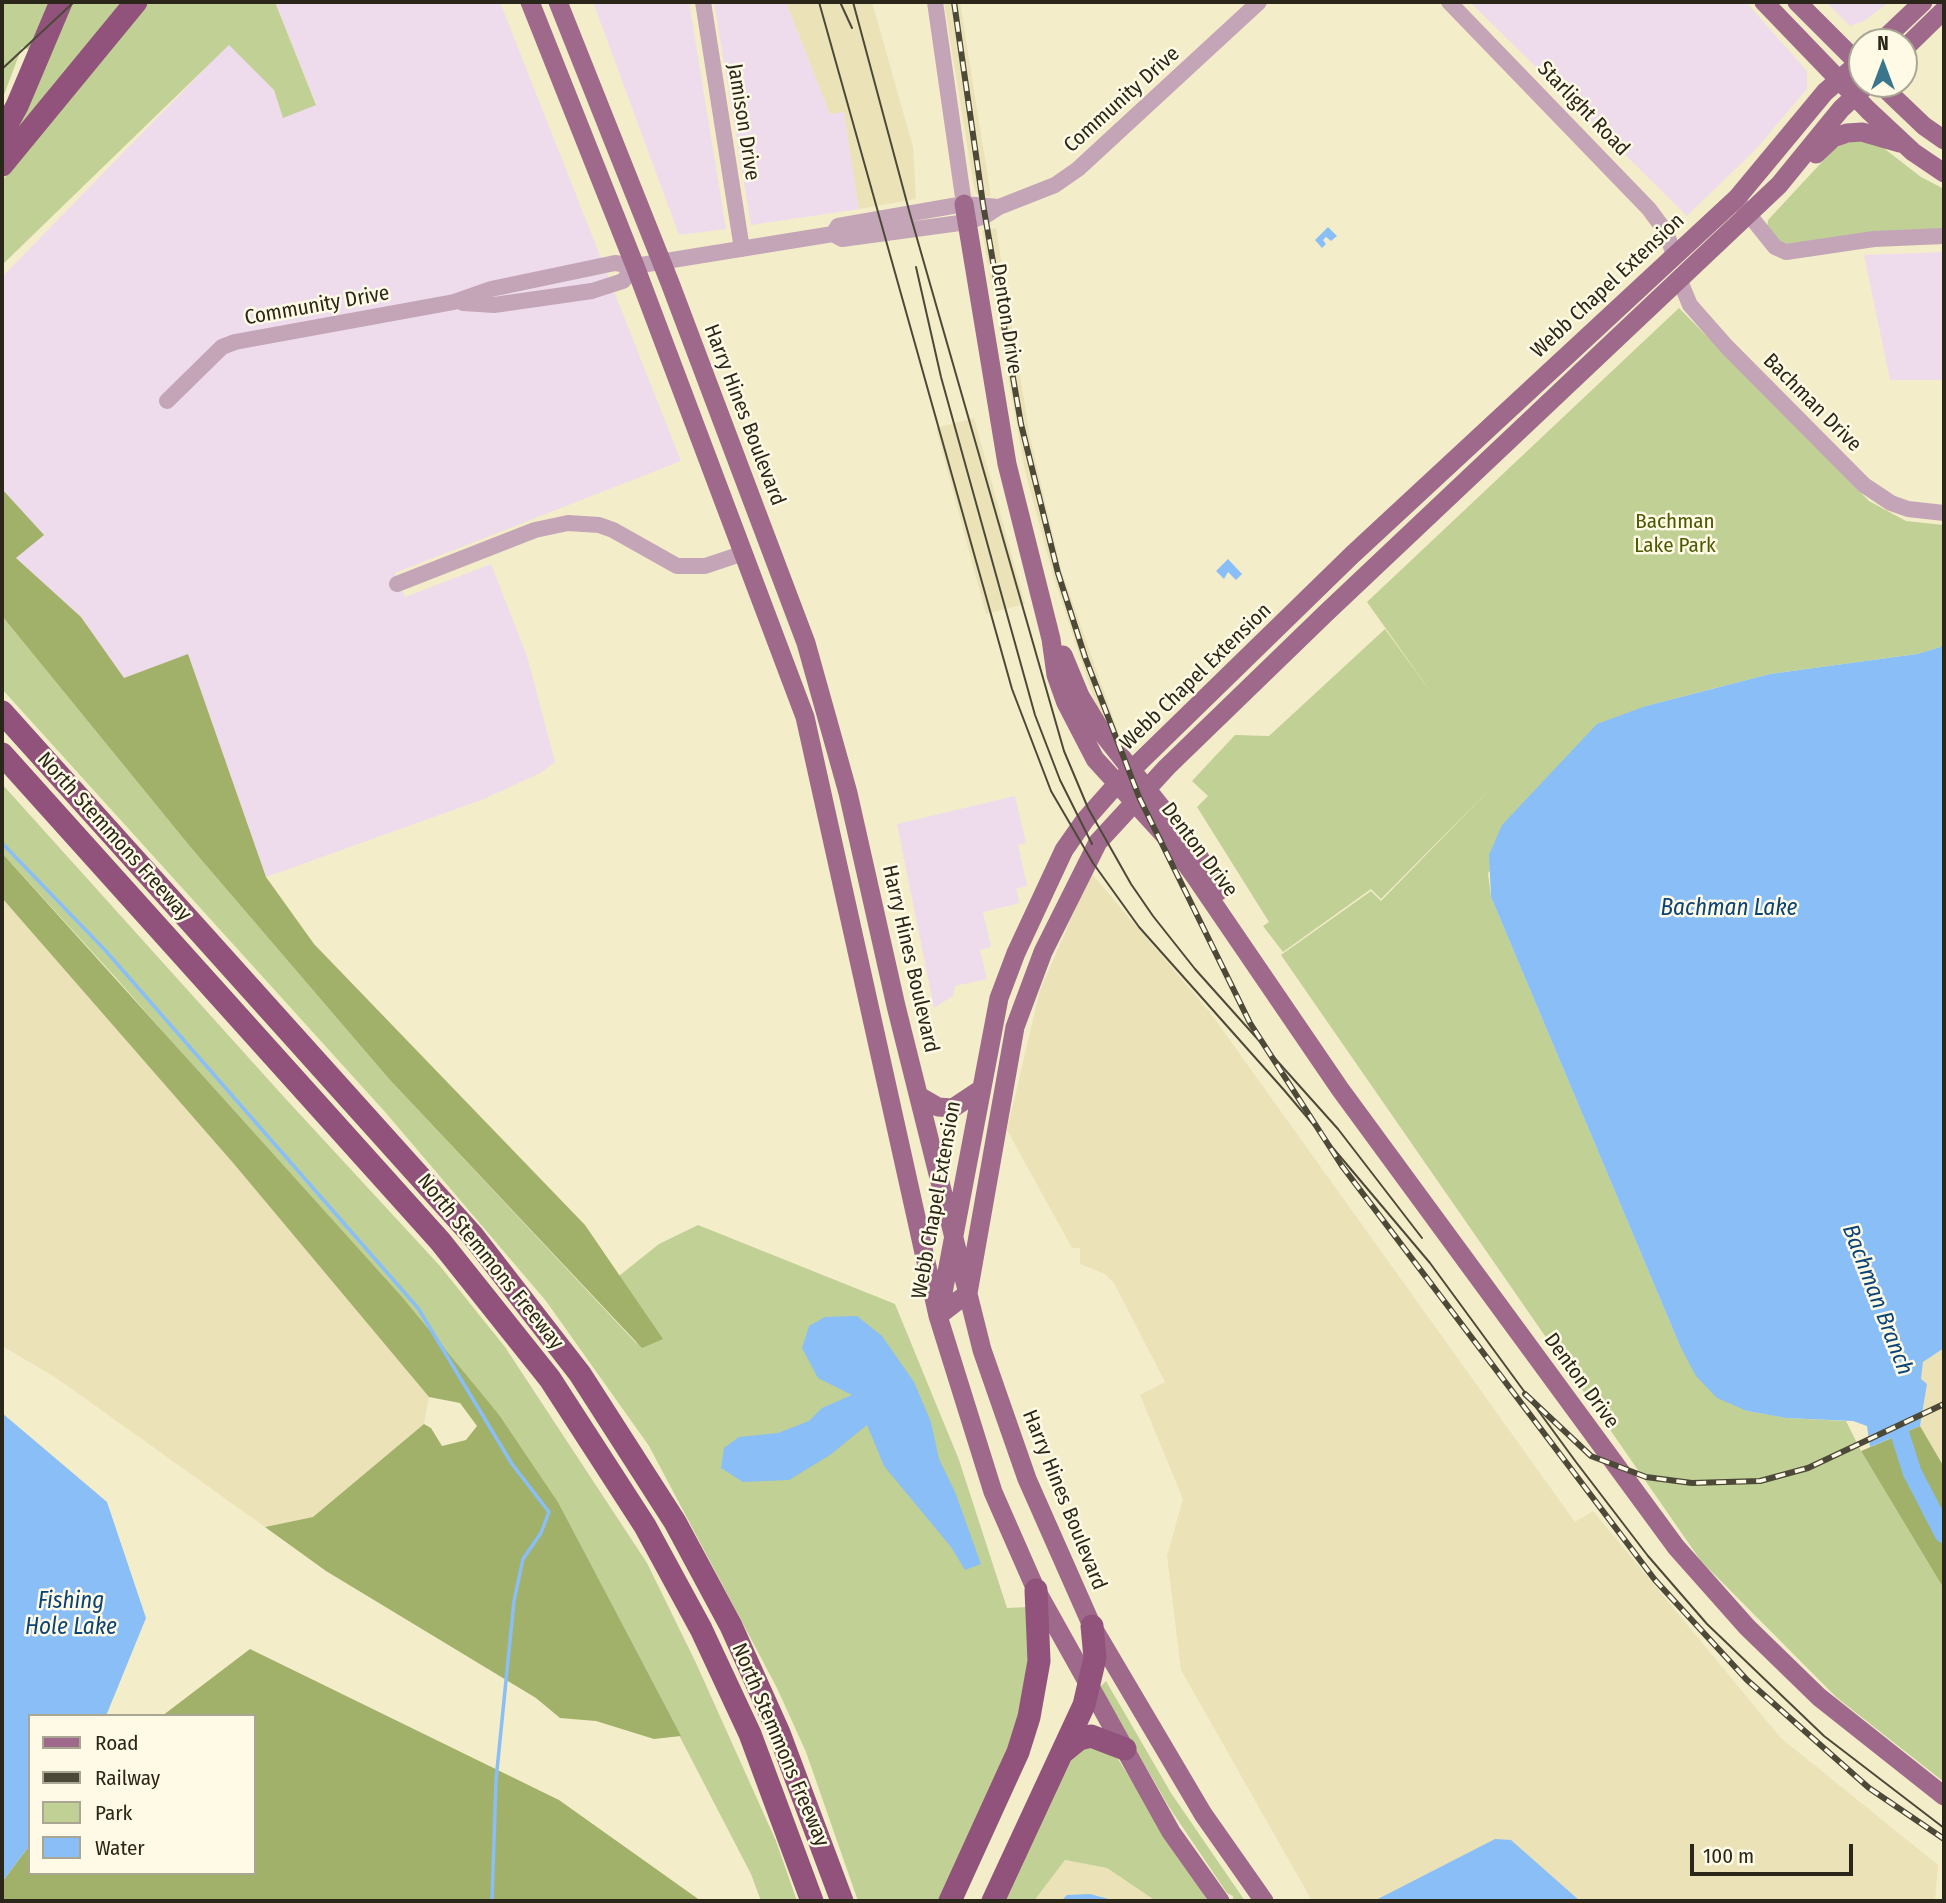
<!DOCTYPE html>
<style>
body{margin:0}
#map{position:relative;width:1946px;height:1903px;overflow:hidden;background:#f4edca;font-family:"Fira Sans Condensed",sans-serif}
canvas{display:block}
.frame{position:absolute;inset:0;border:4px solid #2a271a;pointer-events:none}
.legend{position:absolute;left:28px;top:1714px;width:228px;height:161px;box-sizing:border-box;background:#fefae5;border:2px solid #a9a694;margin:0;padding:9px 12px;list-style:none;font-size:21px;color:#2a271a}
.legend li{display:flex;align-items:center;gap:14px;height:35px}
.legend b{width:35px;border:2px solid #a9a694}
.north{position:absolute;left:1848px;top:28px;width:70px;height:70px;box-sizing:border-box;background:#fefae5;border:2px solid #a9a694;border-radius:50%;rotate:0deg;font-size:19px;font-weight:700;line-height:28px;text-align:center;color:#2a271a}
.north::after{content:'';display:block;margin:auto;width:24px;height:32px;background:#39768d;clip-path:polygon(50% 0,100% 100%,50% 72%,0 100%)}
.scale{position:absolute;left:1690px;top:1844px;width:163px;height:32px;box-sizing:border-box;border:4px solid #2a271a;border-top:0;padding-left:9px;font-size:21px;line-height:24px;white-space:nowrap;color:#2a271a;-webkit-text-stroke:5px #fefae5;paint-order:stroke}
</style>
<div id="map">
<canvas width="1946" height="1903"></canvas>
<div class="frame"></div>
<ul class="legend">
<li><b style="height:9px;background:#9f698c"></b>Road</li>
<li><b style="height:9px;background:#4d4938"></b>Railway</li>
<li><b style="height:19px;background:#c1d095"></b>Park</li>
<li><b style="height:19px;background:#8abef6"></b>Water</li>
</ul>
<div class="north">N</div>
<div class="scale">100 m</div>
</div>
<script>
const ctx = document.querySelector('canvas').getContext('2d');
ctx.lineJoin = 'round';
function fill(path, color) {
  ctx.fillStyle = color;
  ctx.fill(path, 'evenodd');
}
function poly(rows) {
  const path = new Path2D();
  for (const r of rows) {
    path.moveTo(r[0], r[1]);
    for (let i = 2; i < r.length; i += 2) path.lineTo(r[i], r[i + 1]);
  }
  return path;
}
function trace(path, color, width, dash) {
  ctx.strokeStyle = color;
  ctx.lineWidth = width;
  ctx.lineCap = dash ? 'butt' : 'round';
  ctx.setLineDash(dash || []);
  ctx.stroke(path);
}
function write(font, color, halo, rows, align = 'center') {
  ctx.font = font + ' "Fira Sans Condensed",sans-serif';
  ctx.lineWidth = 5;
  ctx.setLineDash([]);
  ctx.textBaseline = 'middle';
  ctx.strokeStyle = halo;
  ctx.fillStyle = color;
  for (const [text, x, y, turn = 0] of rows) {
    ctx.save();
    ctx.translate(x, y);
    ctx.rotate((+turn || 0) * Math.PI / 180);
    ctx.textAlign = isNaN(turn) ? turn : align;
    if (halo) ctx.strokeText(text, 0, 0);
    ctx.fillText(text, 0, 0);
    ctx.restore();
  }
}
fill(poly([
 [275,2,500,2,681,461,395,573,405,597,491,564,527,656,555,762,540,773,484,799,266,877,188,655,124,678,81,617,16,558,43,535,2,489,2,277,229,44,274,90,283,118,316,104],
 [593,2,689,2,726,229,679,235],
 [714,2,786,2,830,114,844,111,859,209,751,225],
 [1470,2,1746,2,1807,71,1807,89,1756,149,1687,216],
 [1826,2,1889,2,1864,21,1850,26],
 [1944,252,1944,380,1890,380,1864,255],
 [1015,796,1026,843,1018,845,1027,886,1016,889,1020,903,983,912,991,947,980,950,987,979,955,986,953,996,934,1008,897,824]
]), '#eedced');
fill(poly([
 [786,2,872,2,913,147,916,199,859,209,844,112,830,114],
 [944,2,960,2,991,197,977,194,974,187],
 [996,228,1030,437,1061,569,1124,749,1106,729,1093,696,1053,575,1025,471,982,231],
 [974,418,1025,604,986,614,936,428],
 [1091,873,1209,1011,1575,1522,1593,1511,1781,1738,1938,1865,1935,1901,1312,1901,1181,1670,1167,1556,1183,1499,1140,1395,1165,1382,1114,1283,1105,1274,1080,1264,1080,1248,1072,1248,1007,1130,1040,990],
 [2,898,234,1164,429,1397,424,1424,313,1517,265,1527,55,1377,2,1346],
 [1944,1348,1944,1467,1920,1426,1927,1385,1921,1379,1923,1362],
 [1065,1860,1107,1868,1156,1901,1034,1901]
]), '#ebe2b8');
fill(poly([
 [2,2,125,2,9,142,43,54,22,47,2,100],
 [149,2,275,2,316,105,283,118,274,90,229,45,2,265,2,181],
 [1864,141,1881,146,1921,177,1944,189,1944,231,1794,246,1780,241,1767,229,1768,220,1834,149,1847,142],
 [1679,308,1869,501,1906,521,1944,525,1944,646,1917,654,1770,674,1646,706,1488,873,1491,897,1680,1346,1747,1411,1787,1418,1846,1421,1861,1451,1944,1589,1944,1782,1836,1697,1701,1561,1281,955,1371,891,1381,901,1496,783,1381,899,1371,889,1283,952,1263,926,1269,922,1197,807,1208,796,1192,781,1235,735,1269,736,1385,629,1433,695,1367,602],
 [2,616,192,849,389,1079,638,1345,605,1287,659,1244,698,1225,895,1304,959,1460,1007,1608,1028,1607,1032,1655,1027,1692,1000,1771,939,1901,858,1901,806,1752,777,1688,649,1446,546,1301,386,1113,2,689],
 [2,784,284,1097,440,1266,505,1347,647,1563,696,1663,776,1841,797,1901,761,1901,751,1874,558,1502,500,1416,116,978,2,853],
 [1106,1681,1171,1793,1245,1901,1233,1901,1233,1896,1227,1893,1169,1807,1100,1687],
 [1083,1744,1116,1756,1208,1901,1156,1901,1107,1868,1065,1860,1034,1901,1002,1901,1071,1754]
]), '#c1d095');
fill(poly([
 [2,489,44,535,16,558,81,617,124,678,188,654,266,877,314,944,585,1225,663,1339,642,1348,389,1079,192,849,2,616],
 [2,853,402,1297,500,1416,558,1502,681,1736,654,1739,596,1721,560,1718,536,1698,326,1571,265,1527,313,1517,424,1424,431,1428,442,1446,466,1440,477,1426,460,1403,429,1397,234,1164,2,898],
 [1920,1426,1944,1467,1944,1589,1861,1451],
 [250,1649,559,1800,701,1901,2,1901,2,1882,30,1845,30,1873,254,1873,254,1716,162,1716]
]), '#a1b169');
fill(poly([
 [1328,227,1337,236,1331,241,1326,237,1323,240,1326,244,1322,248,1315,240],
 [1228,559,1242,574,1236,580,1228,572,1224,579,1216,571],
 [1944,646,1944,1348,1923,1362,1921,1379,1927,1384,1920,1426,1870,1447,1867,1426,1853,1421,1786,1418,1747,1411,1717,1398,1696,1376,1680,1346,1491,897,1489,855,1502,825,1597,724,1646,706,1770,674,1917,654],
 [857,1316,882,1336,914,1382,931,1422,939,1459,955,1492,981,1564,965,1570,951,1547,884,1466,867,1425,830,1455,789,1480,743,1482,721,1468,724,1448,739,1437,778,1433,809,1421,822,1408,852,1395,818,1378,802,1348,809,1326,825,1317],
 [2,1413,107,1502,146,1618,106,1716,30,1716,30,1845,2,1882],
 [1495,1839,1511,1840,1580,1901,1374,1901],
 [1090,1894,1116,1901,1061,1901,1067,1895]
]), '#8abef6');
trace(poly([
 [2,843,105,950,418,1308,512,1464,549,1512,541,1533,523,1559,514,1601,496,1780,492,1901]
]), '#8abef6', 3.5);
trace(poly([
 [1892,1409,1912,1472,1944,1534]
]), '#8abef6', 19);
trace(poly([
 [703,2,742,249],
 [935,2,964,204],
 [1449,2,1649,209,1666,232,1674,255],
 [1742,206,1775,247,1786,252,1874,239,1944,236],
 [833,234,838,226,964,204,999,207],
 [1680,281,1690,305,1727,347,1864,485,1891,503,1908,509,1944,513],
 [463,303,494,305,592,291,623,281,635,266],
 [167,401,222,347,235,342,454,302,491,289,615,263,635,266,833,234,842,239,967,222,985,216,999,207,1055,185,1078,169,1259,2],
 [397,584,535,530,568,523,599,525,613,530,677,566,705,566,744,553]
]), '#c4a5b8', 16);
trace(poly([
 [530,2,635,266,805,717,938,1316,993,1492,1036,1590,1079,1667,1171,1832,1220,1901],
 [558,2,670,283,806,643,848,793,896,1006,982,1350,1027,1479,1092,1626,1203,1814,1264,1901],
 [1764,2,1868,110,1913,152,1944,173],
 [1797,2,1862,67],
 [1881,42,1923,2],
 [1904,49,1944,10],
 [1880,84,1924,126,1944,140],
 [1816,154,1833,138,1847,133,1862,132,1900,143],
 [964,204,1007,464,1051,639,1056,675,1066,703,1095,759,1167,838,1194,875,1340,1089,1676,1547,1747,1627,1819,1697,1944,1796],
 [1063,655,1080,696,1103,734,1195,850,1219,891],
 [919,1096,938,1107,953,1108,980,1090],
 [940,1309,999,998,1016,953,1064,850,1085,820,1116,785,1352,555,1737,198,1825,92,1862,60],
 [938,1316,968,1293,1015,1027,1043,952,1098,842,1167,767,1326,613,1779,185,1841,109,1868,84]
]), '#9f698c', 19);
trace(poly([
 [2,133,17,106,61,2],
 [2,165,136,2],
 [2,712,473,1236,580,1374,675,1522,731,1626,779,1733,842,1901],
 [2,754,440,1241,550,1379,645,1526,701,1629,750,1734,812,1901],
 [1063,1752,1079,1739,1091,1736,1125,1749],
 [950,1901,1018,1752,1029,1717,1039,1661,1036,1590],
 [993,1901,1084,1705,1095,1658,1092,1626]
]), '#91537c', 23);
trace(poly([
 [819,2,1012,689,1051,791,1093,863,1139,927,1284,1090,1430,1263,1576,1462,1648,1556,1707,1624,1824,1736,1944,1828],
 [840,2,852,28],
 [853,2,910,214,1064,751,1088,808,1131,884,1153,916,1195,969,1338,1129,1422,1238],
 [2,69,74,2],
 [916,267,941,377,1035,715,1060,780,1092,844]
]), '#4d4938', 2);
const rail = poly([
 [954,2,983,204,1021,424,1058,573,1085,657,1139,797,1250,1023,1342,1166,1655,1580,1747,1680,1869,1788,1944,1839],
 [1525,1394,1591,1456,1646,1477,1692,1483,1760,1481,1808,1468,1944,1404]
]);
trace(rail, '#4d4938', 6);
trace(rail, '#fefae5', 3.5, [10]);
write('21px', '#2a271a', '#fefae5', [
 ["Community Drive",1122,100,-42],
 ["Starlight Road",1583,109,46],
 ["Jamison Drive",743,122,81],
 ["Webb Chapel Extension",1608,286,-43],
 ["Community Drive",317,306,-10],
 ["Denton Drive",1006,319,81],
 ["Bachman Drive",1812,403,45],
 ["Harry Hines Boulevard",744,415,69],
 ["Webb Chapel Extension",1196,677,-44],
 ["North Stemmons Freeway",114,837,48],
 ["Denton Drive",1199,850,53],
 ["Harry Hines Boulevard",910,959,77],
 ["Webb Chapel Extension",937,1200,-80],
 ["North Stemmons Freeway",490,1262,51],
 ["Denton Drive",1581,1381,54],
 ["Harry Hines Boulevard",1064,1500,68],
 ["North Stemmons Freeway",780,1745,67]
]);
write('21px', '#4d5a03', '#fefae5', [
 ["Bachman",1675,522],
 ["Lake Park",1675,546]
]);
write('italic 23px', '#0a4376', '#fefae5', [
 ["Bachman Lake",1729,909],
 ["Bachman Branch",1877,1300,69],
 ["Fishing",71,1602],
 ["Hole Lake",71,1628]
]);
</script>
